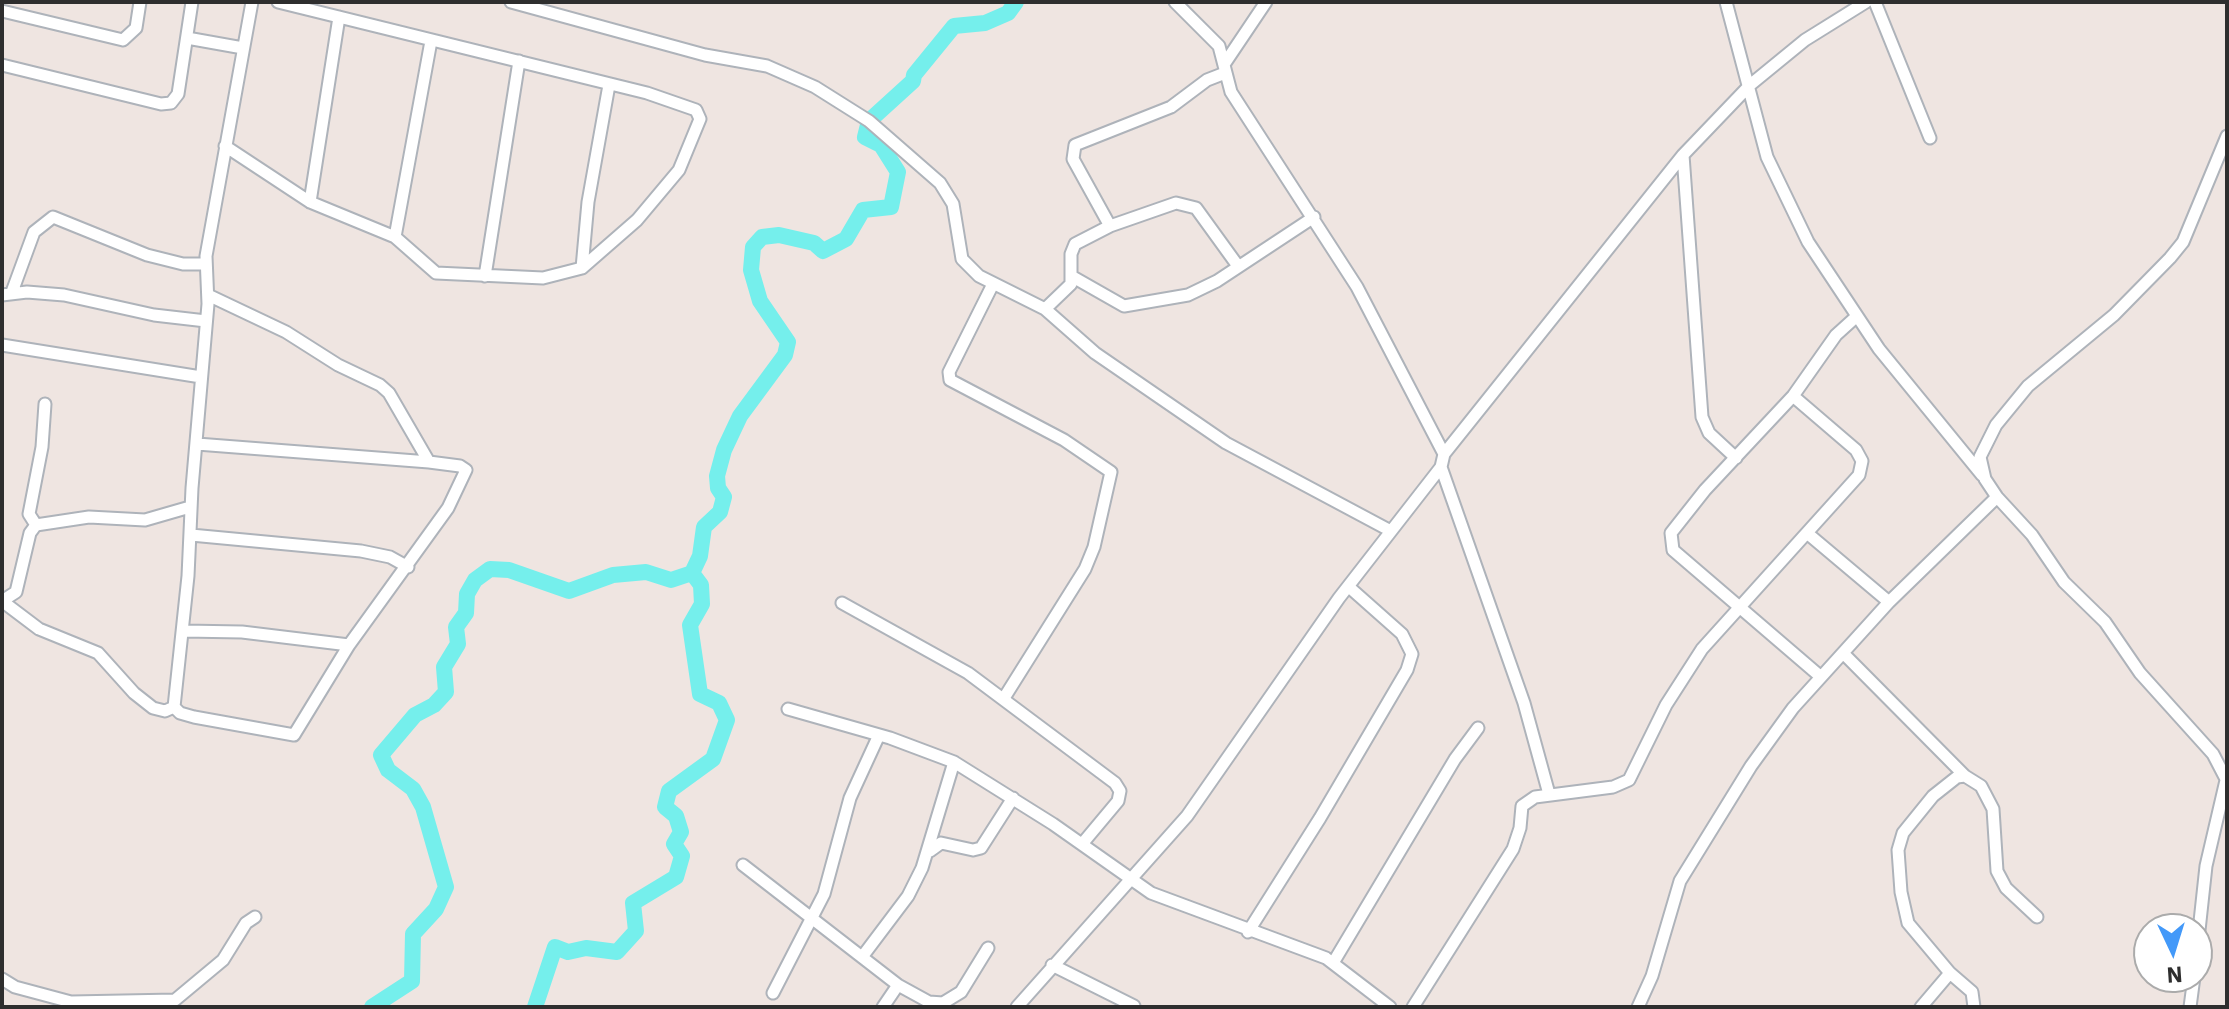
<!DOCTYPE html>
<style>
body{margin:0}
#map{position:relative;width:2229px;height:1009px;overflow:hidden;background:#efe5e1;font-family:"IBM Plex Sans",sans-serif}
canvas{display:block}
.frame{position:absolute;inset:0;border:4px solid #2e2e2e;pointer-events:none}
.north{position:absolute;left:2133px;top:913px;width:80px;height:80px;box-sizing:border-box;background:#fff;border:2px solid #ababab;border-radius:50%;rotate:176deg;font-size:22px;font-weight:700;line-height:32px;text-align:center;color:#2e2e2e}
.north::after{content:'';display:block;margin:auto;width:28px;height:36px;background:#4399f9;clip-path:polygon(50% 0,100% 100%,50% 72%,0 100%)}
</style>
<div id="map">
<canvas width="2229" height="1009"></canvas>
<div class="frame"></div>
<div class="north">N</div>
</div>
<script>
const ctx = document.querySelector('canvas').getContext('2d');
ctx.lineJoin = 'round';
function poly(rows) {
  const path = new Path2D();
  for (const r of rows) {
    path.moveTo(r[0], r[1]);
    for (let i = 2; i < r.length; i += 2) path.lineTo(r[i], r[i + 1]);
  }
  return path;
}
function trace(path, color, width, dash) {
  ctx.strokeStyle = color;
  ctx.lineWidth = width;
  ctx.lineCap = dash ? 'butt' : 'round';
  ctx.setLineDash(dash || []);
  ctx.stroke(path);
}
trace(poly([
 [372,1007,412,981,413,934,436,909,446,887,423,807,413,789,388,770,381,755,415,715,434,705,446,692,444,667,458,644,456,627,466,613,467,594,475,580,490,569,509,570,569,591,613,575,646,572,671,580,692,573,700,556,704,527,720,512,724,497,718,488,717,476,724,450,740,416,785,355,788,342,760,301,751,270,753,247,762,237,779,235,814,243,823,251,846,239,863,210,891,207,898,172,881,145,865,137,869,121,913,81,914,75,954,26,985,23,1008,13,1016,2],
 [535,1007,555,947,568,952,586,948,617,952,636,931,633,903,676,877,682,856,674,844,681,832,676,816,665,807,669,791,713,759,727,720,719,703,700,694,690,625,702,604,701,585,692,573]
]), '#75efec', 16);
const minor = poly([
 [511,2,705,55,767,66,815,87,869,121,940,183,953,204,962,259,979,276,1045,309,1095,353,1226,443,1389,530],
 [1175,2,1219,46,1231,92,1357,287,1444,454],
 [1726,2,1767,157,1808,242,1879,349,1982,475],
 [1875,2,1930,138],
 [2,11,123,40,136,28,140,2],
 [187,38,243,48],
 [1225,63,1266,2],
 [2,65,161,104,171,103,178,94,192,2],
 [225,146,310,202,395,237,436,273,543,278,582,268,637,220,679,170,700,119,696,110,647,93,278,2],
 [1683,155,1702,417,1709,433,1736,458],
 [310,202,339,17],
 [1110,226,1073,159,1075,145,1171,107,1207,80,1225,73],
 [395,237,431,41],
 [582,268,588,202,609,85],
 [485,276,519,61],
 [1073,277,1124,306,1188,295,1217,281,1314,217],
 [993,284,949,372,950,380,1064,440,1111,472,1094,547,1085,569,1004,698],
 [12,292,34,232,53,217,147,255,183,264,206,264],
 [2,295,27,292,64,295,154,315,206,321],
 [208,295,286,332,338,365,380,385,389,393,429,462],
 [1045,309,1071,284,1071,254,1075,244,1110,226,1176,203,1196,208,1238,266],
 [2,345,201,377],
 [197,444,429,462,460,466,466,470,448,508,349,645,294,735,194,717,180,713,174,707,188,576,192,488,208,304,206,256,252,2],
 [1441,467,1524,703,1549,794],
 [36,525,29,514,42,447,45,404],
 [1807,533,1889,602],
 [191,535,361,551,390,557,408,567],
 [2,601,16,592,30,533,36,525,89,517,145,520,190,507],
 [2,601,39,629,98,653,134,693,153,708,165,711,174,707],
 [842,603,968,673,1115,783,1120,791,1118,801,1082,844],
 [184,631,242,632,349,645],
 [1843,653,1965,776],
 [1821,677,1673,550,1671,533,1705,490,1793,396,1836,335,1857,316],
 [788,709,890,738,954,762,1053,824,1151,893,1326,958,1390,1007],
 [2226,779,2213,754,2140,673,2105,622,2064,582,2032,535,1997,497,1985,479,1980,457,1996,425,2028,386,2114,315,2170,258,2183,242,2227,136],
 [930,851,941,843,973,850,981,848,1013,798],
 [743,865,898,985,929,1002,943,1003,961,992,988,948],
 [1248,932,1320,818,1407,670,1412,654,1402,634,1349,587],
 [2197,949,2206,866,2227,776],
 [862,957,908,896,922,868,954,762],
 [1333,963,1455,759,1478,728],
 [1052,965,1134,1006],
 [2,979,15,987,71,1002,175,1000,223,960,246,923,255,917],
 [773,993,824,894,850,798,879,735],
 [883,1007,898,985],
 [1017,1007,1187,816,1339,598,1441,467,1444,454,1683,155,1750,85,1805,40,1866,2],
 [1413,1007,1513,849,1520,828,1522,806,1535,797,1613,787,1629,780,1666,705,1702,649,1859,475,1862,461,1856,450,1793,396],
 [1638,1007,1652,976,1680,881,1751,766,1793,708,1889,602,1997,497],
 [1921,1007,1950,973],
 [1974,1007,1972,992,1950,973,1908,923,1901,892,1898,850,1903,833,1933,796,1957,777,1965,776,1981,786,1993,809,1997,871,2006,888,2037,917],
 [2190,1007,2194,977]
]);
trace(minor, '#aeb3ba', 15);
trace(minor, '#fff', 11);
</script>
